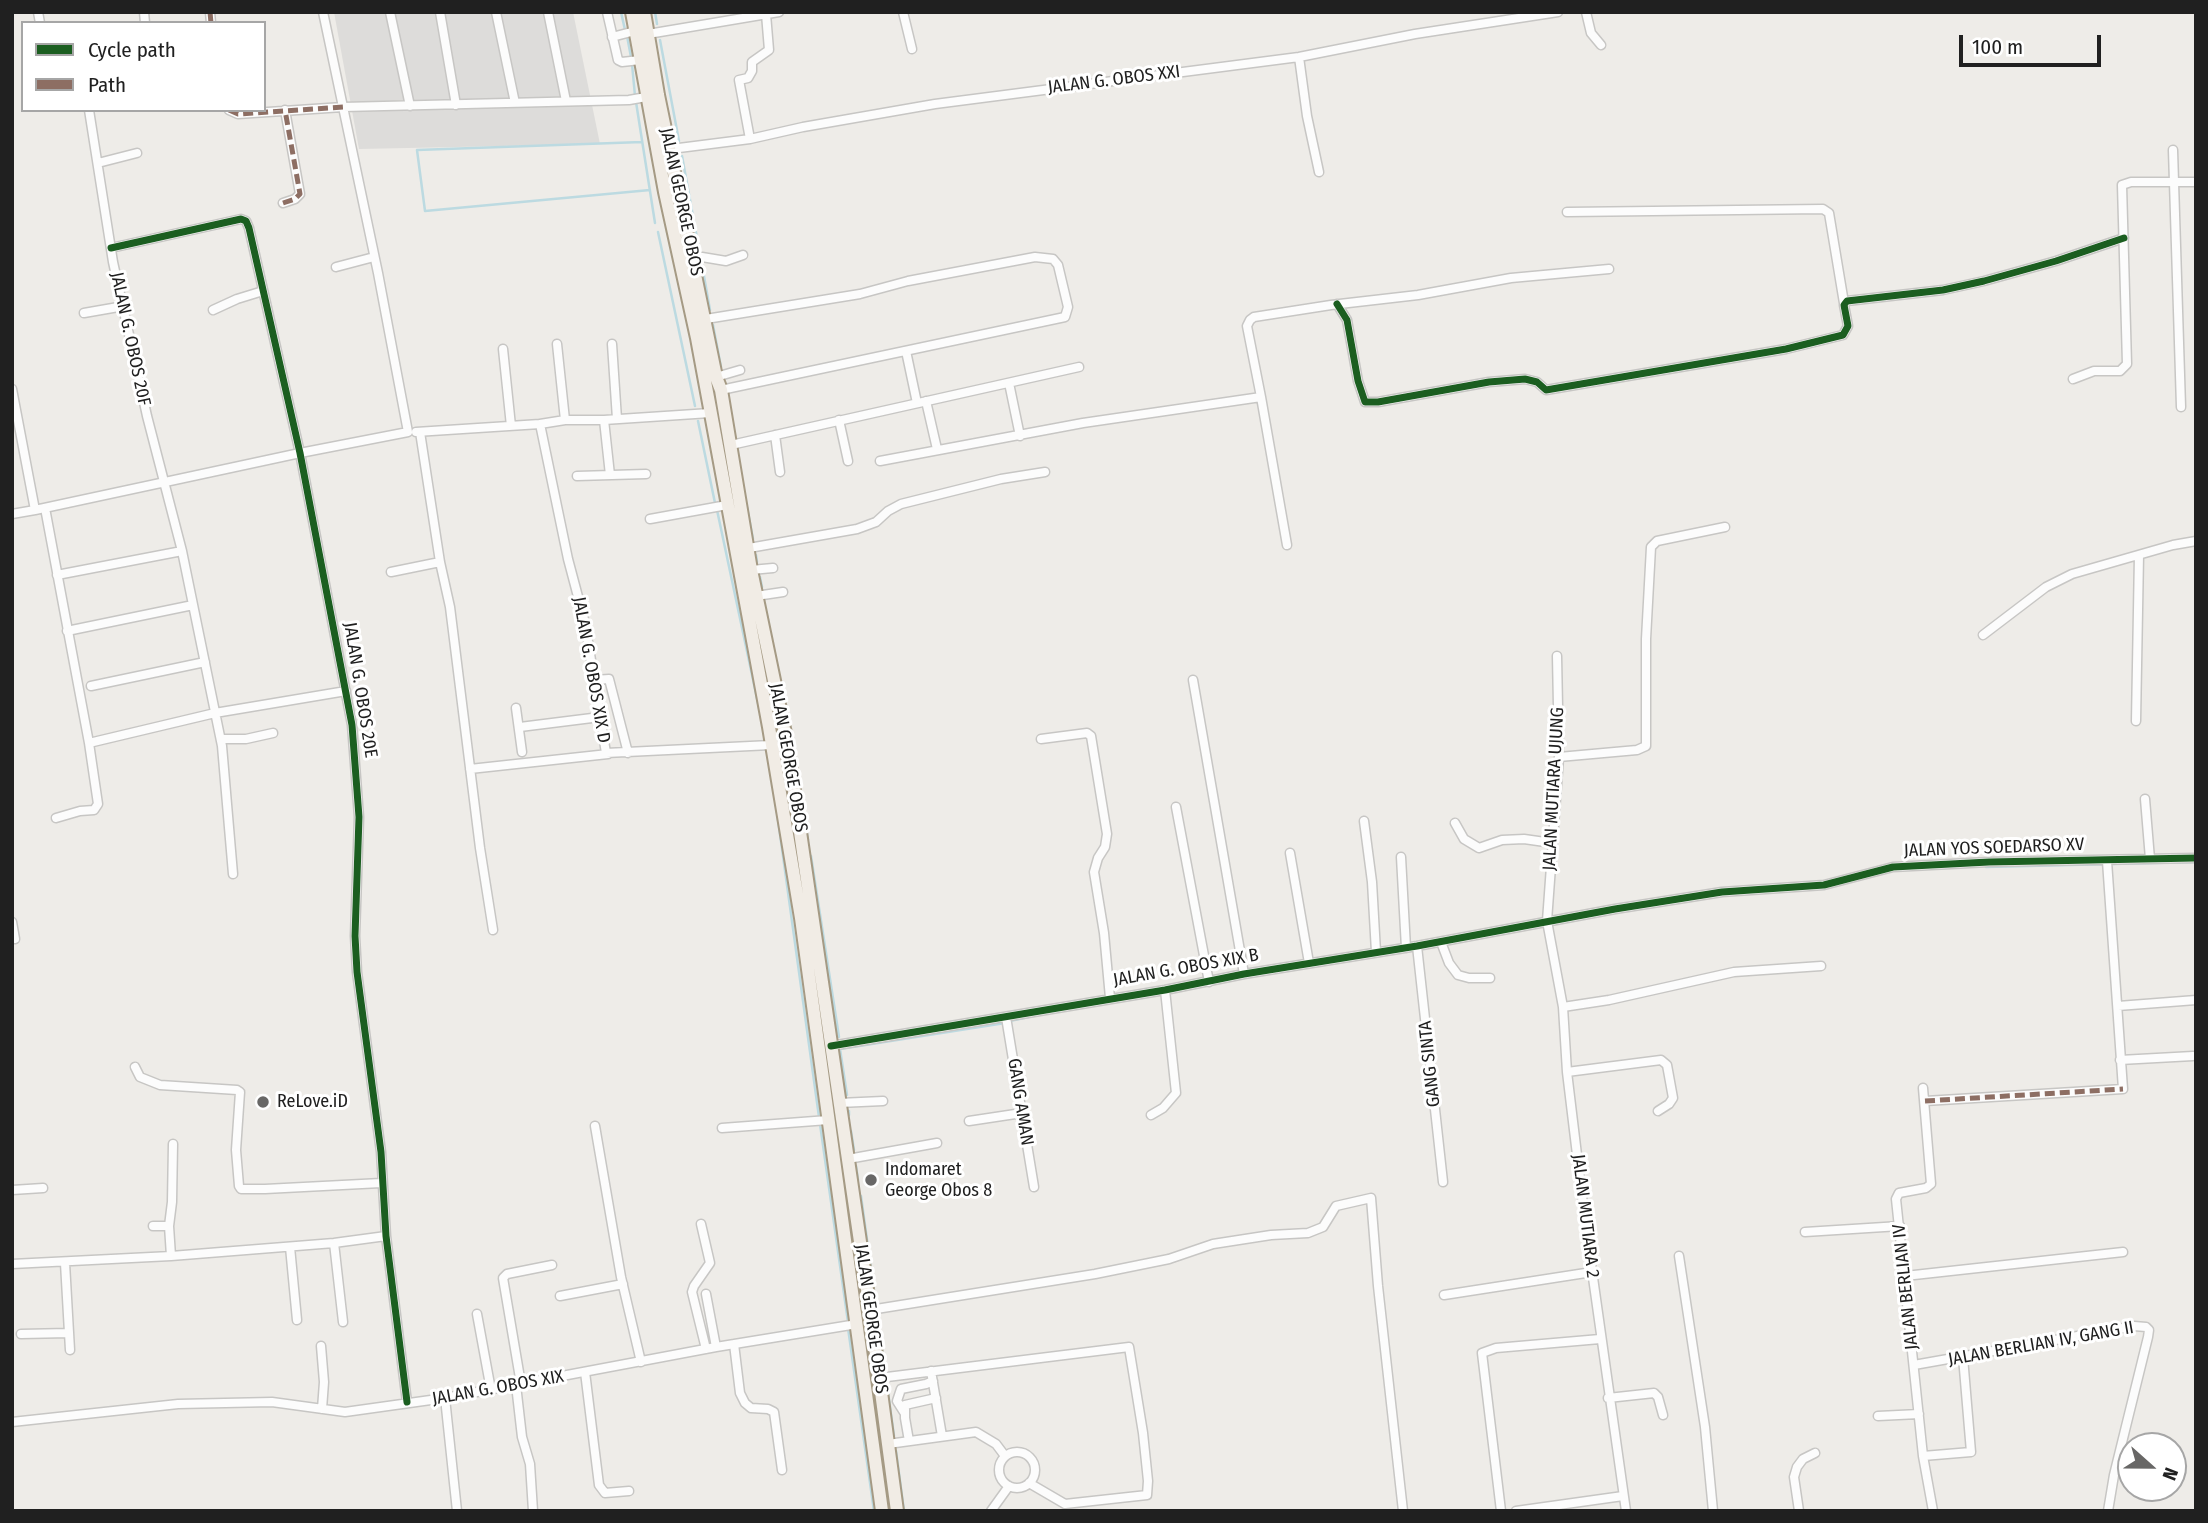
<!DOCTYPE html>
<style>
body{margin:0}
#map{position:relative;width:2208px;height:1523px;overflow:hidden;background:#eeece8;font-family:"Fira Sans Condensed",sans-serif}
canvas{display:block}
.frame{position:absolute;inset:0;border:14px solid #202020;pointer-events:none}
.legend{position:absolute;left:21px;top:21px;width:245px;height:91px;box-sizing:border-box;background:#fff;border:2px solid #a6a6a6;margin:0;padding:9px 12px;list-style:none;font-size:21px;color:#202020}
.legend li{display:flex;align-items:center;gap:14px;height:35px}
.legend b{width:35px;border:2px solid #a6a6a6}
.north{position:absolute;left:2117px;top:1432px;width:70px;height:70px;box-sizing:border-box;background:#fff;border:2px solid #a6a6a6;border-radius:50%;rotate:111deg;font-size:19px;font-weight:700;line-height:28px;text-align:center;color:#202020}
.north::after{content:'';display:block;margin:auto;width:24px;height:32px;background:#686766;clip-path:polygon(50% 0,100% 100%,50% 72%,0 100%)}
.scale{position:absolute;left:1959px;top:35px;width:142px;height:32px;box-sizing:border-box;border:4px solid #202020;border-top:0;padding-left:9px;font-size:21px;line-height:24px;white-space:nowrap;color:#202020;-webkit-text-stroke:5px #fff;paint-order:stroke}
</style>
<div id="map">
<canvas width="2208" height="1523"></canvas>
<div class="frame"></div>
<ul class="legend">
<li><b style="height:9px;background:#1b5e20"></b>Cycle path</li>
<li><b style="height:9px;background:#8d6e63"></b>Path</li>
</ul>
<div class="north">N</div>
<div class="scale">100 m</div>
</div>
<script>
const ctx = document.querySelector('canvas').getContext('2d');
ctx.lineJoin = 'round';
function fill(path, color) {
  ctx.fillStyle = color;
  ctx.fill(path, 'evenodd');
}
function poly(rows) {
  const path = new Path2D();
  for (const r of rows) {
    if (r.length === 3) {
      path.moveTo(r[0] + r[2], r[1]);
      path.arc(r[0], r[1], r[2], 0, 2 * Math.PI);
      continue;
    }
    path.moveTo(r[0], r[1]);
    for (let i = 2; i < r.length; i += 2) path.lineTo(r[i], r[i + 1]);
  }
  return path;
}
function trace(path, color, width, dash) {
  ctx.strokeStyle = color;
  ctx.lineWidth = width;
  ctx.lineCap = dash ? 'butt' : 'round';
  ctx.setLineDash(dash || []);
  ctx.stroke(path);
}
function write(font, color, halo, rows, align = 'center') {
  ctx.font = font + ' "Fira Sans Condensed",sans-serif';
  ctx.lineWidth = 6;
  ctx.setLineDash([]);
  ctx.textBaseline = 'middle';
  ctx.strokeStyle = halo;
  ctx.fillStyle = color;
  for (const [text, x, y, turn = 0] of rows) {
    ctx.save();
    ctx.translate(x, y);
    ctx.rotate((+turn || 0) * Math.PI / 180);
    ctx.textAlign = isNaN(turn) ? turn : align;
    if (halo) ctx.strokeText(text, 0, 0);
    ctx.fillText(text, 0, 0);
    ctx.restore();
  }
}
fill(poly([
 [334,12,573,12,600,144,359,149]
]), '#dddcda');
trace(poly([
 [621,12,625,30],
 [655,12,657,24],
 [627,36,631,57],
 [660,40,679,141],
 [632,64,635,96],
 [636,102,655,223],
 [642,142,417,150,425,211,650,190],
 [682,156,699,249],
 [658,232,695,406],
 [702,265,710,310],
 [713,325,721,367],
 [698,421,715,503],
 [747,507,753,539],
 [717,510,762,722],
 [756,555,757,562],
 [760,577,762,587],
 [764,603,768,620],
 [775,798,819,1117],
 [803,812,808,840],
 [811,856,839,1037],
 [1986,867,2196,862],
 [1010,1021,1038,1015],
 [847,1095,840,1049,1005,1023],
 [849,1111,849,1115],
 [820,1124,848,1322],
 [851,1131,854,1150],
 [856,1166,858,1180],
 [861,1196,894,1436],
 [848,1328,874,1511],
 [896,1451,904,1511]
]), '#bcdae1', 2.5);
const street = poly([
 [38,12,40,23],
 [144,12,145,23],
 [210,12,211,23],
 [390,12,410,106],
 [440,12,456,105],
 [496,12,515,103],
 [548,12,566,101],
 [607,12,618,60,622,62,640,60],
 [903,12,912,49],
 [1586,12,1591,33,1601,45],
 [648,34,779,12],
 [612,37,635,31],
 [1299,57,1307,116,1319,172],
 [89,110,113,262,147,416,182,551,222,746,233,874],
 [229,110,238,114,343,107,629,100,652,96],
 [750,139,739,80,748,78,752,71,752,62,769,50,766,14],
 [671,149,750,139,803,127,935,104,1299,57,1415,34,1558,12],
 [2173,150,2181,407],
 [98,163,137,153],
 [283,203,295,199,300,194,285,110],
 [1567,212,1823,209,1829,213,1844,303],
 [111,248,241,219,246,221,249,228,300,453,352,725,359,817,355,936,357,972,381,1152,386,1236,407,1402],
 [693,259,702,257,726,261,743,255],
 [336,267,374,257],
 [1337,304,1347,320,1358,381,1365,402,1378,402,1489,382,1525,379,1537,382,1546,390,1786,349,1843,335,1848,326,1844,305,1847,301,1943,290,1984,281,2056,261,2124,238],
 [213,310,237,299,263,291],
 [84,313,124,306],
 [706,319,860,294,908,281,1035,257,1053,259,1058,265,1068,307,1065,317,721,390],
 [557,344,565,420],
 [612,344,617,419],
 [503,349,511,426],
 [906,351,917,403],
 [716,377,740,370],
 [2073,379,2094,371,2120,371,2127,364,2122,185,2131,182,2196,182],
 [1009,383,1020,436],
 [12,389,35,510,300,453,408,432,378,273,323,12],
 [1261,397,1287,545],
 [926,401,937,449],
 [604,420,610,475],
 [839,420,848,461],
 [540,424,568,559,585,623,606,753,771,745],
 [416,432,540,424,565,420,604,420,710,413],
 [420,432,440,562,450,607,480,848,493,930],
 [775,435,780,472],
 [731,445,1079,367],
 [880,461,1083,423,1261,397,1247,326,1250,320,1254,317,1331,305,1418,295,1511,278,1609,269],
 [577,476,646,474],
 [45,508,89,743,98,804,94,810,80,811,56,818],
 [12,514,35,510],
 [650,519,727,505],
 [749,548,857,529,876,522,888,511,901,504,1001,479,1045,472],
 [751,570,773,568],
 [391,572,440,562],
 [57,575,182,551],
 [756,596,783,592],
 [67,631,193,605],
 [1983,635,2046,587,2072,574,2173,545,2196,541],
 [1557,656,1559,757,1547,921,1563,1007,1567,1072,1585,1221,1626,1511],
 [594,680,609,679,628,753],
 [1193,680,1244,974],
 [91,686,205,662],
 [516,708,522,752],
 [2136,721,2139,555],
 [520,727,600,717],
 [221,739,246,739,273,733],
 [1041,739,1087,733,1091,736,1107,834,1105,847,1098,858,1094,872,1104,933,1110,998],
 [89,743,215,713,346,691],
 [1559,757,1637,750,1646,746,1646,639,1651,547,1657,541,1725,527],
 [470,769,608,754],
 [2145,799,2150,859],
 [1176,807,1209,982],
 [1364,821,1372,882,1376,952],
 [1455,823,1464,839,1479,848,1502,840,1524,839,1552,843],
 [1290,853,1309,963],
 [1401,857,1406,948],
 [12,922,15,939],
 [1441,942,1449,963,1458,975,1469,978,1490,978],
 [1417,946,1443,1182],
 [2118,1006,2196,1000],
 [1563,1007,1609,1000,1734,972,1821,966],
 [1006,1017,1034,1187],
 [831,1046,1165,990,1244,974,1417,946,1615,909,1722,892,1824,885,1893,867,1989,862,2196,858],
 [2120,1060,2193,1056],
 [135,1067,140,1077,160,1085,237,1090,240,1092,236,1150,239,1186,241,1189,265,1189,381,1183],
 [1567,1072,1661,1060,1667,1065,1673,1098,1669,1104,1658,1111],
 [1923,1088,1931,1184,1926,1188,1899,1193,1896,1199,1923,1456,1933,1511],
 [1925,1101,2123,1089,2107,861],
 [839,1103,883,1101],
 [1151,1115,1163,1108,1176,1093,1165,990],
 [969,1121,1022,1113],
 [595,1126,621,1277,641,1362],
 [722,1128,828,1120],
 [848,1159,937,1143],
 [12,1190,43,1188],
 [701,1224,710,1263,694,1286,692,1292,706,1349],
 [153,1226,169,1226],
 [1805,1232,1900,1226],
 [334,1243,343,1322],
 [290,1247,297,1320],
 [171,1256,169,1226,172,1202,173,1144],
 [1679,1256,1705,1427,1713,1511],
 [65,1263,70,1350],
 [12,1264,171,1256,334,1243,386,1236],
 [1905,1276,2123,1252],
 [706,1294,716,1347],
 [1444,1295,1592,1272],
 [560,1296,623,1284],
 [870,1310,1095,1274,1169,1259,1213,1244,1271,1235,1308,1233,1323,1227,1336,1206,1371,1198,1378,1286,1403,1511],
 [477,1314,491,1390],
 [21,1334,69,1333],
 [734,1344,740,1393,745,1403,751,1408,768,1409,774,1412,782,1470],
 [321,1346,324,1382,322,1409],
 [1914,1365,2134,1326,2146,1327,2149,1330,2148,1337,2114,1475,2108,1511],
 [931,1371,942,1436],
 [585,1372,599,1485,605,1493,629,1491],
 [879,1378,1129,1347,1143,1433,1148,1481,1147,1495,1065,1504,1029,1483],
 [521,1384,503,1278,507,1274,552,1265],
 [516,1385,522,1437,530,1464,533,1511],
 [445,1398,457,1511],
 [1608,1398,1654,1393,1658,1397,1663,1415],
 [904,1412,897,1401,901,1389,926,1384,933,1381],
 [1878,1416,1919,1414],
 [12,1422,178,1404,272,1402,345,1412,445,1398,716,1347,857,1324],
 [909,1441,905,1418,905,1405,936,1398],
 [888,1444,976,1432,996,1444,1005,1456],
 [1017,1470,18],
 [1923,1456,1971,1452,1963,1357],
 [991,1511,1009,1486],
 [1501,1511,1482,1353,1496,1348,1600,1339],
 [1516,1511,1623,1496],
 [1799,1511,1794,1477,1797,1467,1803,1459,1815,1453]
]);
const primary = poly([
 [632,12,665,192,697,338,769,727,801,918,882,1511],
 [644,12,658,95,716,377,721,390,751,570,787,743,870,1310,897,1511]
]);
trace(street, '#c7c6c4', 11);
trace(primary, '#a59a84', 16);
trace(street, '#fcfcfc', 8);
trace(primary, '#f1ece5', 12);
trace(poly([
 [210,12,211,23],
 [229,110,238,114,343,107],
 [283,203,295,199,300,194,285,110],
 [1925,1101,2123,1089]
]), '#8d6e63', 5, [10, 5]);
trace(poly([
 [111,248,241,219,246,221,249,228,300,453,352,725,359,817,355,936,357,972,381,1152,386,1236,407,1402],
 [1337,304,1347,320,1358,381,1365,402,1378,402,1489,382,1525,379,1537,382,1546,390,1786,349,1843,335,1848,326,1844,305,1847,301,1943,290,1984,281,2056,261,2124,238],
 [831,1046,1165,990,1244,974,1417,946,1615,909,1722,892,1824,885,1893,867,1989,862,2196,858]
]), '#1b5e20', 7);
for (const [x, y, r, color] of [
 [263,1102,7,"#686766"],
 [871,1180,7,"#686766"]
]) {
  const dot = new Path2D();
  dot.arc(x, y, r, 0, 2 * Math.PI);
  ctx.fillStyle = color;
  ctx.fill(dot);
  trace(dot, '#fff', 2.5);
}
write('18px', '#202020', '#fff', [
 ["JALAN G. OBOS XXI",1114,80,-7],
 ["JALAN GEORGE OBOS",681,202,78],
 ["JALAN G. OBOS 20F",130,339,78],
 ["JALAN G. OBOS XIX D",591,670,80],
 ["JALAN G. OBOS 20E",360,690,81],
 ["JALAN GEORGE OBOS",788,758,80],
 ["JALAN MUTIARA UJUNG",1554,789,-87],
 ["JALAN YOS SOEDARSO XV",1994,848,-2],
 ["JALAN G. OBOS XIX B",1186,968,-10],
 ["GANG SINTA",1430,1064,-96],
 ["GANG AMAN",1020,1102,81],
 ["JALAN MUTIARA 2",1585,1216,83],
 ["JALAN BERLIAN IV",1906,1287,-96],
 ["JALAN GEORGE OBOS",871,1319,82],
 ["JALAN BERLIAN IV, GANG II",2041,1344,-10],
 ["JALAN G. OBOS XIX",498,1388,-10]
]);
write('18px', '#202020', '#fff', [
 ["ReLove.iD",277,1102],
 ["Indomaret",885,1170],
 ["George Obos 8",885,1191]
], 'left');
</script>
